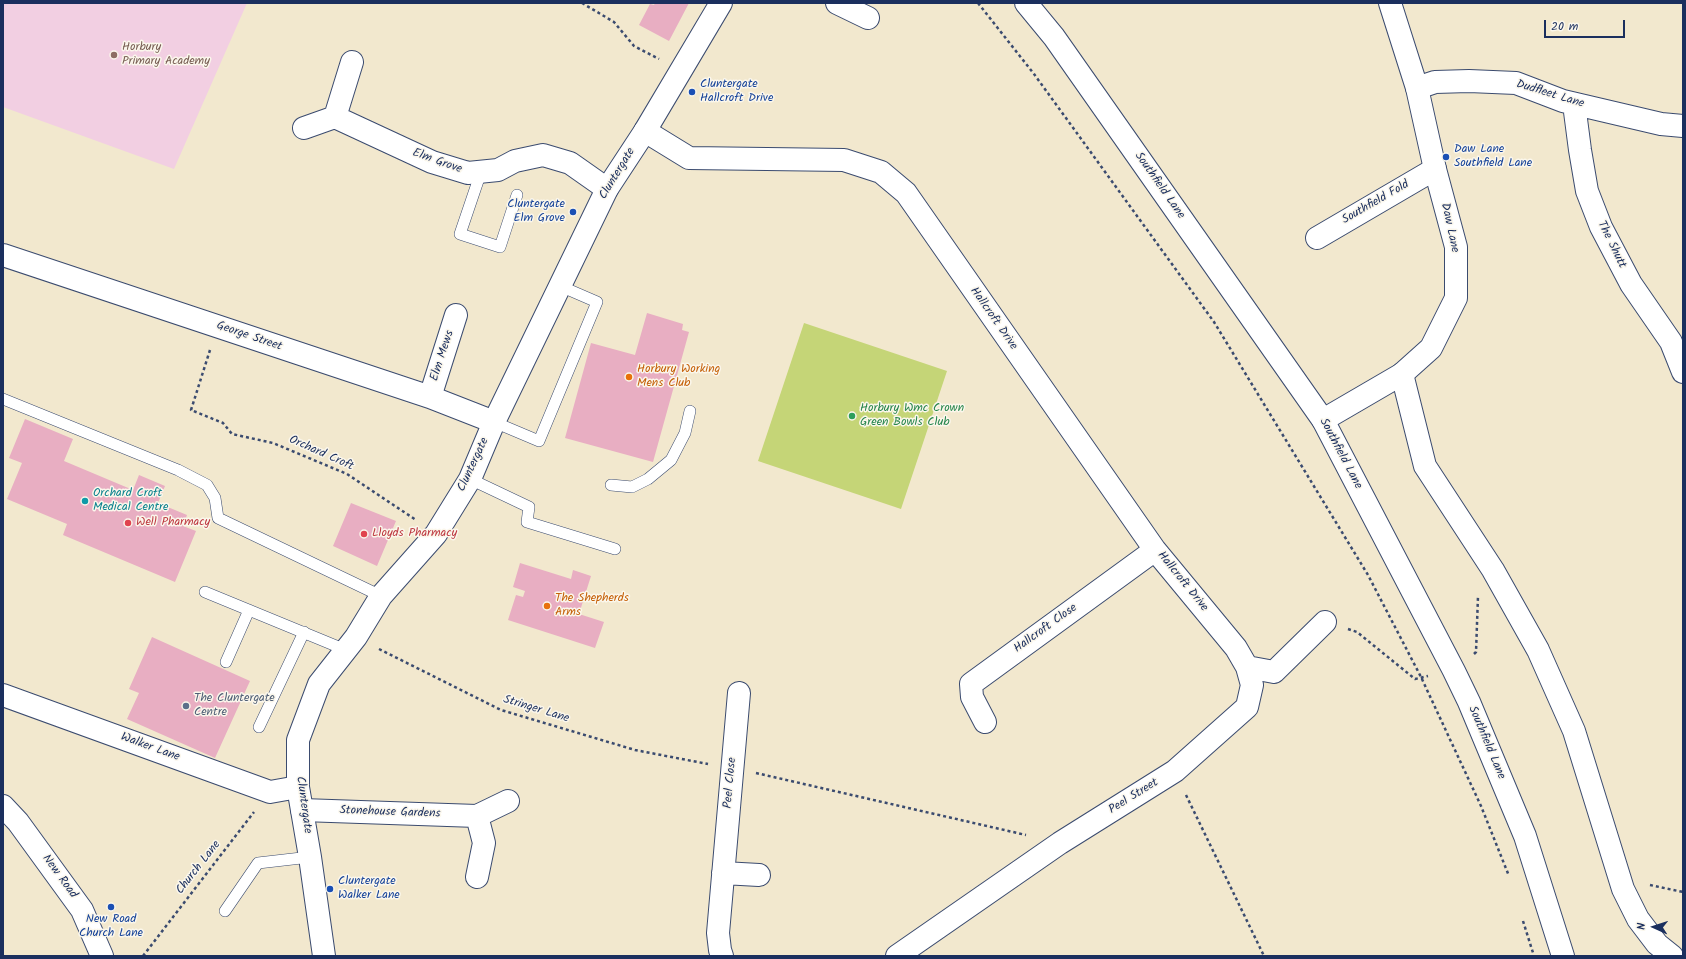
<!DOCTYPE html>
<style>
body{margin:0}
#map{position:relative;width:1686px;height:959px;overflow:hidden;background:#f2e8ce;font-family:Kalam,sans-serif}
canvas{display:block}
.frame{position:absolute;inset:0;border:4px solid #1b2f5e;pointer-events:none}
.north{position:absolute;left:1634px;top:907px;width:40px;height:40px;-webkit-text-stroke:3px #fbf7ec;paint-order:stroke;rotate:273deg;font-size:11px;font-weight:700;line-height:16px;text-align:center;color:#1b2f5e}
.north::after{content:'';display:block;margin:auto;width:14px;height:18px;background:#1b2f5e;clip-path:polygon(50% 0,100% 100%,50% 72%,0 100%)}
.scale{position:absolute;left:1544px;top:20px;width:81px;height:18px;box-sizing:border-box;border:2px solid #1b2f5e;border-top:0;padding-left:5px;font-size:12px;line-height:14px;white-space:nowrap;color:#1b2f5e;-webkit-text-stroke:3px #fbf7ec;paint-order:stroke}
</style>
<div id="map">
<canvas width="1686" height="959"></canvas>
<div class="frame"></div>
<div class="north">N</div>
<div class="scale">20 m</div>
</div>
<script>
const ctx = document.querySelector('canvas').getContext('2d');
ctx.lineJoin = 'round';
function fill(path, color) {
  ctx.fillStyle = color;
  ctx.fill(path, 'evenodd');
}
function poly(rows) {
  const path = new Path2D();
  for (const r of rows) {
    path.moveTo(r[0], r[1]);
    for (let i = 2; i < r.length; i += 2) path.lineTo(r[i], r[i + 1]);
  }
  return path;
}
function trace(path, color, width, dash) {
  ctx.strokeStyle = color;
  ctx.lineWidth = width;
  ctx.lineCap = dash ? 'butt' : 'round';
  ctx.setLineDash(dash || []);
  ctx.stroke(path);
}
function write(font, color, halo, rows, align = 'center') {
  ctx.font = font + ' Kalam,sans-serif';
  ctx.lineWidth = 3;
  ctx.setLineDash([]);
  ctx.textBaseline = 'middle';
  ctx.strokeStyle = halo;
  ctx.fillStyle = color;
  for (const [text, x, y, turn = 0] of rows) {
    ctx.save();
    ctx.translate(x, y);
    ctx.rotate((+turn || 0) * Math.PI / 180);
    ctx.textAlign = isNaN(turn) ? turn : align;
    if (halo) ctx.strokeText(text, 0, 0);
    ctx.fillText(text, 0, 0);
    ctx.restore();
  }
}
fill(poly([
 [3,3,247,3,174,169,3,107]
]), '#f2cfe2');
fill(poly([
 [804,323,947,371,901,509,758,461]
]), '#c5d577');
fill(poly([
 [655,3,689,3,669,41,639,25,650,4,654,5],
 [647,313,683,324,682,330,689,332,653,462,565,438,591,343,635,355],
 [25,419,73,439,64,461,133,490,139,475,165,486,158,503,187,515,183,526,196,531,175,582,63,535,67,524,7,499,22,463,9,458],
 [351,503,396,521,377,566,333,546],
 [520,563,571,579,573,570,591,576,579,614,604,622,595,648,508,620,516,595,523,597,525,591,513,587],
 [152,637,250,681,215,758,127,719,139,693,129,689]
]), '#e8aec2');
const service = poly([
 [481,172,460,234,500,247,517,195],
 [3,399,178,470,207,485,215,498,218,518,381,596],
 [494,422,539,441,597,302,560,286],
 [470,479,529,507,527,522,615,549],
 [611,485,632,487,648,479,671,460,685,433,690,411],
 [205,592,346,650],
 [226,662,249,610],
 [259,727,304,632],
 [225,911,258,863,310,857]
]);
const minor = poly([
 [837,3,868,18],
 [1417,88,1435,82,1469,81,1516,83,1563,101,1661,124,1683,126],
 [1574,104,1580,150,1587,191,1601,227,1631,284,1671,342,1683,372],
 [335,117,432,162,468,173,498,170,515,161,543,155,570,163,607,189],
 [304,128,335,117,352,62],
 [645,131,689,158,844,160,881,172,906,193,1155,550,1236,648,1247,667,1252,685,1247,707,1175,771,1060,843,897,956],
 [1317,238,1435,169],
 [3,255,430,397,494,422],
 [1402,374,1425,466,1493,570,1538,650,1574,731,1623,889,1638,919,1657,944,1672,956],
 [430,397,456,315],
 [1247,667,1274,672,1325,622],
 [3,695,270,792,298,787],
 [985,722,972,697,971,684,1155,550],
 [302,810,477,816,484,843,477,877],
 [477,816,508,801],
 [723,873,759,875],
 [722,956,720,950,718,933,739,693]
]);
const tertiary = poly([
 [1323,420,1402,374,1431,348,1456,298,1456,247,1435,169,1417,88,1390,3],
 [324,956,310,857,298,787,298,740,319,684,356,637,381,596,436,534,470,479,494,422,607,189,645,131,721,3]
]);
const secondary = poly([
 [3,806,18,822,82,910,102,956]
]);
const trunk = poly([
 [1026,3,1054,37,1323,420,1454,671,1469,702,1525,836,1563,956]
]);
trace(service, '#3b4b6f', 12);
trace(minor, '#3b4b6f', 24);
trace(tertiary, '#3b4b6f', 24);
trace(secondary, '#3b4b6f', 24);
trace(trunk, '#3b4b6f', 24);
trace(poly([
 [582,3,614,22,634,46,659,59],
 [978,3,1034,74,1214,322,1368,575,1421,677,1481,806,1509,876],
 [210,350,191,410,223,423,232,434,273,443,347,474,416,520],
 [1348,629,1357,632,1415,679,1428,676],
 [379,649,501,710,635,750,708,764],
 [1474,654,1476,652,1478,596],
 [756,773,1026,835],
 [1186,795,1264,956],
 [1650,885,1683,892],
 [1523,921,1534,956],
 [143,956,254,812]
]), '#3b4b6f', 2.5, [3, 3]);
trace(service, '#fff', 11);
trace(minor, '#fff', 22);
trace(tertiary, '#fff', 22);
trace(secondary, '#fff', 22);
trace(trunk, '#fff', 22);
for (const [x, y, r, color] of [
 [114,55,4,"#8d6e63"],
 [692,92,4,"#1a4fb4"],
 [1446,157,4,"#1a4fb4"],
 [573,212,4,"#1a4fb4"],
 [629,377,4,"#e8710a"],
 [852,416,4,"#2e9e5b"],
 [85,501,4,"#0f9aa8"],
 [128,523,4,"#e0444e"],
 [364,534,4,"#e0444e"],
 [547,606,4,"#e8710a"],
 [186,706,4,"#5c6f8a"],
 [330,889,4,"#1a4fb4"],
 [111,907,4,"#1a4fb4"]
]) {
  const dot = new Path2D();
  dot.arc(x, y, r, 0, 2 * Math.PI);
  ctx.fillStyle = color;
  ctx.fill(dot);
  trace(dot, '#fbf7ec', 1.5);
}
write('12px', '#785e54', '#fbf7ec', [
 ["Horbury",122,48],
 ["Primary Academy",122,62]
], 'left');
write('12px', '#164399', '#fbf7ec', [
 ["Cluntergate",700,85],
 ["Hallcroft Drive",700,99],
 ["Daw Lane",1454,150],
 ["Southfield Lane",1454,164],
 ["Cluntergate",565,205,"right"],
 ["Elm Grove",565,219,"right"],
 ["Cluntergate",338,882],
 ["Walker Lane",338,896],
 ["New Road",111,920,"center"],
 ["Church Lane",111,934,"center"]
], 'left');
write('12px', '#1b2f5e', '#fbf7ec', [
 ["Dudfleet Lane",1550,95,17],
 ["Elm Grove",437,162,20],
 ["Cluntergate",618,174,-59],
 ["Southfield Lane",1159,186,55],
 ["Southfield Fold",1376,203,-30],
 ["Daw Lane",1449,228,78],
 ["The Shutt",1611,245,64],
 ["Hallcroft Drive",993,319,55],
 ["George Street",249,337,19],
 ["Elm Mews",443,356,-72],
 ["Orchard Croft",321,454,24],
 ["Southfield Lane",1340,454,62],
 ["Cluntergate",474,465,-65],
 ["Hallcroft Drive",1182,582,51],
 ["Hallcroft Close",1046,629,-36],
 ["Stringer Lane",536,710,17],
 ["Southfield Lane",1486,743,67],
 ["Walker Lane",150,748,20],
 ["Peel Close",731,783,-85],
 ["Peel Street",1134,797,-32],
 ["Cluntergate",303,805,82],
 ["Stonehouse Gardens",390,813,2],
 ["Church Lane",199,868,-52],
 ["New Road",59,877,54]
]);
write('12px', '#c56008', '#fbf7ec', [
 ["Horbury Working",637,370],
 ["Mens Club",637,384],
 ["The Shepherds",555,599],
 ["Arms",555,613]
], 'left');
write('12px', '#27864d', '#fbf7ec', [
 ["Horbury Wmc Crown",860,409],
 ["Green Bowls Club",860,423]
], 'left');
write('12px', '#0d838f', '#fbf7ec', [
 ["Orchard Croft",93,494],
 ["Medical Centre",93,508]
], 'left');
write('12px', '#be3a42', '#fbf7ec', [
 ["Well Pharmacy",136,523],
 ["Lloyds Pharmacy",372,534]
], 'left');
write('12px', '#4e5e75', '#fbf7ec', [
 ["The Cluntergate",194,699],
 ["Centre",194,713]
], 'left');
</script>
